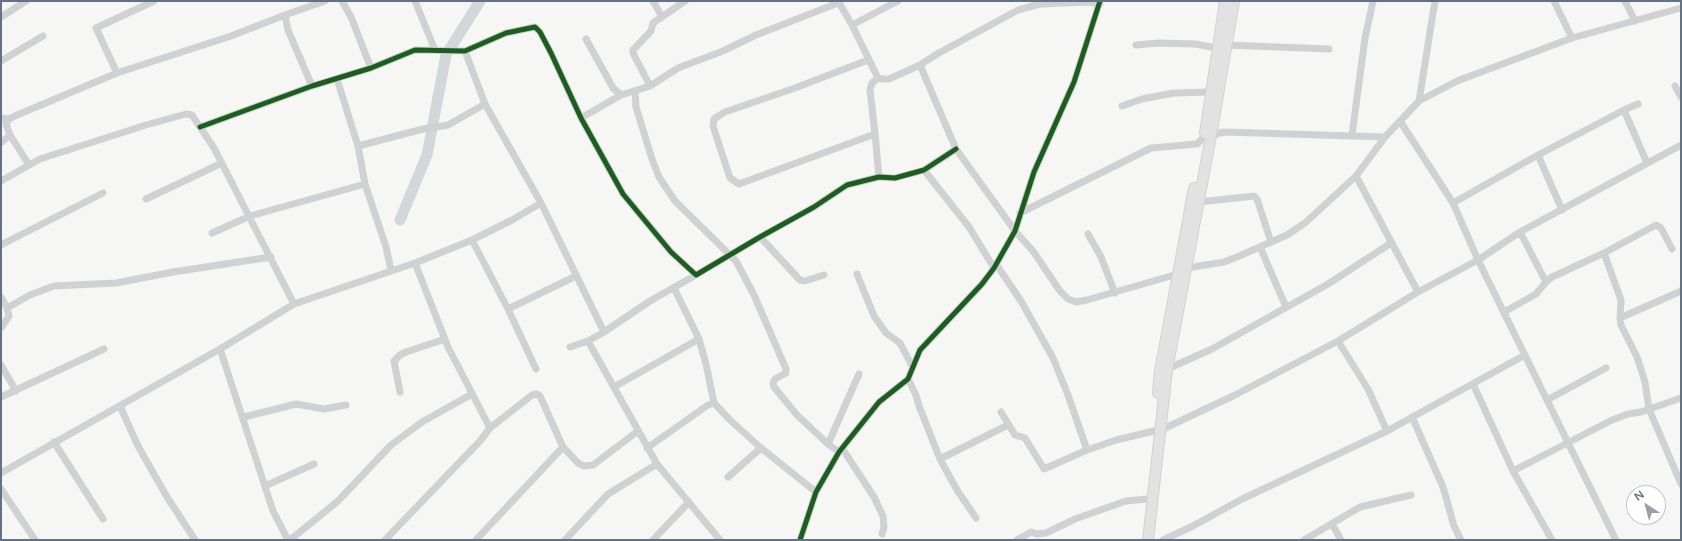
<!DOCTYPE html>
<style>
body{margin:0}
#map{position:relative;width:1682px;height:541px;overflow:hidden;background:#f6f6f5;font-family:"Varela Round",sans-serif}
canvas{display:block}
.frame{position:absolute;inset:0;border:2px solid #657286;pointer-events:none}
.north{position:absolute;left:1626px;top:485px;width:40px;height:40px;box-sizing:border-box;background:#fff;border:1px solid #c1c7cf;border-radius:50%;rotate:324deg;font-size:11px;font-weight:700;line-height:16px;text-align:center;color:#657286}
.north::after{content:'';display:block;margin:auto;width:14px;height:18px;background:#98a0ad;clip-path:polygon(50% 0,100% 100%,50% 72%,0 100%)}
</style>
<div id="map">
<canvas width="1682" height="541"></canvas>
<div class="frame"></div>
<div class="north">N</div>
</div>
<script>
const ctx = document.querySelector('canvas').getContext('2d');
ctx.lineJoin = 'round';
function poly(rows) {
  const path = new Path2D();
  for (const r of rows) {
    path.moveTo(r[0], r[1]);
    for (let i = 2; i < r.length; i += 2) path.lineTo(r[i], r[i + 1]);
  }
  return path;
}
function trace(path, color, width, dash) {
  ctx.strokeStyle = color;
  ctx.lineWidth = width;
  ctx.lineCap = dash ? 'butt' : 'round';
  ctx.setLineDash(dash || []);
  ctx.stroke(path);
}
trace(poly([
 [400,220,427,155,446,55,480,1]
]), '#d2d7db', 11);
const primary = poly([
 [1205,133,1225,1],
 [1158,393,1160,371,1194,188],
 [1148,540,1167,370,1211,136,1234,1]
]);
trace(primary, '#d1d2d3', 12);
trace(poly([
 [342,1,351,17,371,68],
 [415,1,435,50],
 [653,1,662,17],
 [838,1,852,25,878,78,883,79,889,79,920,65,937,54,1018,10,1040,4,1088,2,1100,4],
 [1554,1,1572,38],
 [1625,1,1635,21],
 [285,15,288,30,312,86],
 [1,17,26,1],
 [852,25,898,1],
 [586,39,613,88,621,95],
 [1136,45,1159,43,1195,44,1217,48],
 [1227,45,1329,49],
 [465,51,485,104,541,203,604,332],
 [868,60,795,88,725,112,714,119,713,126,730,178,739,184,875,134,879,177],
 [1,61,43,36],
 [920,65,956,149,1015,231,1033,251,1060,291,1068,299,1076,302,1087,300,1178,274],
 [117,73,96,28,154,1],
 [337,79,358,146,365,184,386,247,391,270],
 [650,86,633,53,633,50,651,31,653,23,685,1],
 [1675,86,1681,97],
 [635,91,636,107,652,159,659,177,675,201,736,261,754,295,786,369,786,373,775,379,773,383,774,387,797,415,828,444,839,452],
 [1419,101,1435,1],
 [1122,106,1142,99,1174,93,1211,92],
 [1624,110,1647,163],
 [1,118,9,119],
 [581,118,621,95,650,86,678,68,723,51,756,35,838,3],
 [1400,121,1453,203,1478,260,1616,540],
 [200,127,312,86,371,68,415,50,465,51,506,33,535,27,540,32,551,53,581,118,623,194,671,252,696,275,760,237,814,207,847,185,879,177,895,178,924,170,956,149],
 [875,134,870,90,872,83,878,78],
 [10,135,29,165],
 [1352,135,1365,38,1373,1],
 [1,143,10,135,6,124,9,119,17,115,117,73,231,36,285,15,325,1],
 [358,146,423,129,448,125,485,104],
 [1538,155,1562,210],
 [924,170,969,227,994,268],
 [1356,176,1418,292],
 [1,181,40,159,146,125,186,114,192,115,214,148,294,304],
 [146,199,222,163],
 [1199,202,1254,196,1257,199,1271,242],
 [1453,203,1538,155,1624,110,1638,104],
 [1020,213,1151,148,1197,144,1204,137,1224,132,1385,137],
 [1520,232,1546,282],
 [212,233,250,216,365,184],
 [1088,234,1101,257,1115,293],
 [760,237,800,280,805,281,824,275],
 [472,240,508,309,536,369],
 [1,245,103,193],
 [1260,247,1286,307],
 [1604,253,1621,300,1620,318,1621,325,1637,357,1645,382,1649,409,1681,484],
 [415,263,448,347,490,428],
 [996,264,1021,301,1053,358,1068,395,1087,450],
 [1187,268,1224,262,1237,257,1287,235,1305,223,1356,176,1385,137,1419,101,1457,81,1572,38,1681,8],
 [857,274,874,316,886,333,900,343,911,364,913,366],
 [1,297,7,308,9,316,1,328],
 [7,308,30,295,54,286,116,283,173,272,271,257],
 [508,309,576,276],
 [1504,312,1536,294,1546,282,1552,277,1604,253,1656,225,1661,228,1672,249],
 [1620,318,1681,291],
 [699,339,706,364,714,403,730,420,761,448,816,492],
 [588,341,657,464,720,540],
 [1338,341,1368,389,1387,431],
 [570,347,588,341,604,332,650,301,696,275],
 [220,349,273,511,288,540],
 [1,365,16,391],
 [1165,370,1212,349,1328,284,1391,243],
 [908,379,916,395,919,406,940,459,957,490,976,518],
 [1473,384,1513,471,1552,540],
 [614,387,699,339,674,288],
 [400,392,394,361,400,355,406,352,445,339],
 [1,397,104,349],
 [1547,400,1606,368],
 [120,406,138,446,167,497,195,540],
 [1001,412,1015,435,1025,438,1044,469,1087,450,1116,440,1154,431],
 [244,417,296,404,324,409,346,405],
 [1412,417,1443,487,1454,526,1461,540],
 [1161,430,1235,395,1338,341,1418,292,1478,260,1520,232,1681,145],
 [54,442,103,519],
 [828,444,859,374],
 [647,448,708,405,714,403],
 [842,448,874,497,883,516,884,527,882,534],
 [940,459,1008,425],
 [1513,471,1612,420,1628,414,1641,412,1681,398],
 [1,473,220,349,294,304,415,263,472,240,512,220,541,203],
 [728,477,761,448],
 [265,486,314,464],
 [1,489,35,540],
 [1332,524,1341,540],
 [290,540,338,501,391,445,422,422,472,394],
 [385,540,480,441,490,428,532,395,536,394,540,396,563,447,578,463,584,466,593,465,638,431],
 [476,540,563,447],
 [565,540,608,494,657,464],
 [653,540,689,502],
 [800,540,816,492,839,452,879,402,908,379,920,350,982,284,994,268,1015,231,1034,172,1074,82,1100,1],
 [1017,540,1031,532,1037,534,1046,533,1075,519,1126,501,1147,499],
 [1163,540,1193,526,1242,499,1387,431,1525,355],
 [1304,540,1360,507,1411,495]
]), '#d0d1d2', 7);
trace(primary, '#e2e2e3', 10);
trace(poly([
 [200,127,312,86,371,68,415,50,465,51,506,33,535,27,540,32,551,53,581,118,623,194,671,252,696,275,760,237,814,207,847,185,879,177,895,178,924,170,956,149],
 [800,540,816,492,839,452,879,402,908,379,920,350,982,284,994,268,1015,231,1034,172,1074,82,1100,1]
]), '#1b5e20', 5);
</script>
